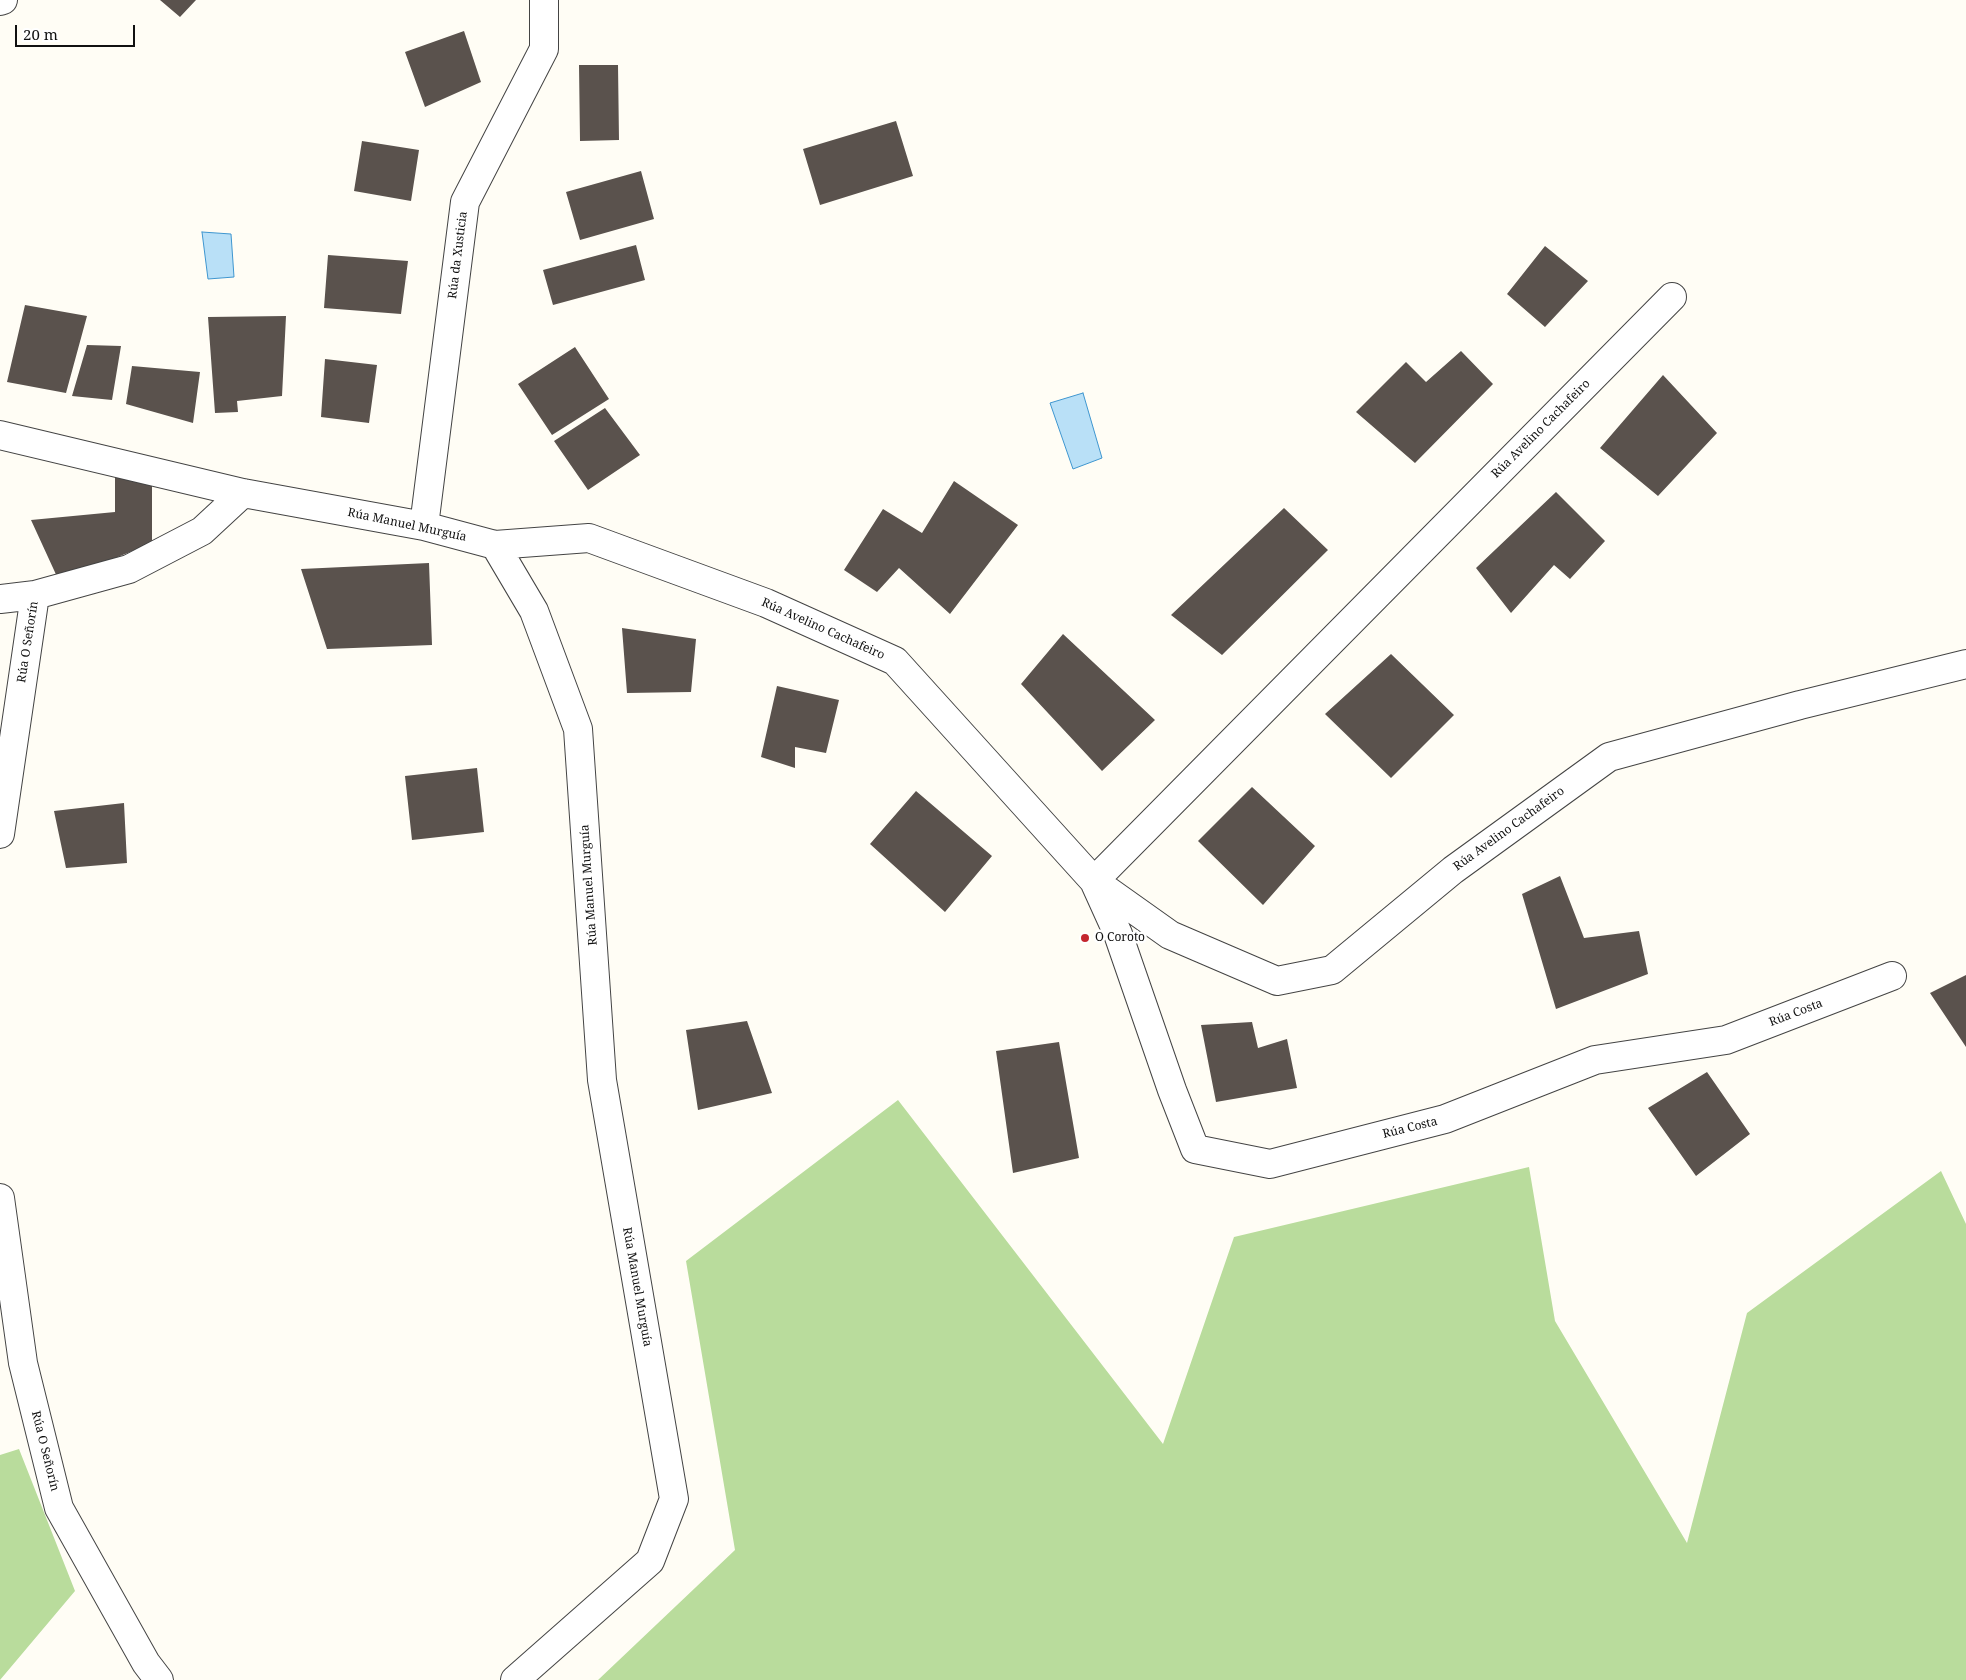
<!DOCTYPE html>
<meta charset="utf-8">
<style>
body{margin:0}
#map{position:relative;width:1966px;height:1680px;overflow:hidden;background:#fffdf5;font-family:"Noto Serif",serif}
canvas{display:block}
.scale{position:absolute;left:15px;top:25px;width:120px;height:22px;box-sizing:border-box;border:2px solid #111;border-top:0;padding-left:6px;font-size:15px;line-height:18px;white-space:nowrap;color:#111;-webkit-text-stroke:4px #fff;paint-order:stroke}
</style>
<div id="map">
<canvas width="1966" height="1680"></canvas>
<div class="scale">20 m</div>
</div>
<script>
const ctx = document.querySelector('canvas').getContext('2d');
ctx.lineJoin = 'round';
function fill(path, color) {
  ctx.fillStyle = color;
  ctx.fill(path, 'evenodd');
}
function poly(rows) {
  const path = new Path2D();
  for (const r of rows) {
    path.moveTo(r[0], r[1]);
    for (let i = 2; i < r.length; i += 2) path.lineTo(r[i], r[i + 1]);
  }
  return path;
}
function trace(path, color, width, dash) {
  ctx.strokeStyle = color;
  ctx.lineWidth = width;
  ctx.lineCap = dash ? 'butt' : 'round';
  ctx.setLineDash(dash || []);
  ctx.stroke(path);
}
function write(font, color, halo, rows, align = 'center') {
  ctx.font = font + ' "Noto Serif",serif';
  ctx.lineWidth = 5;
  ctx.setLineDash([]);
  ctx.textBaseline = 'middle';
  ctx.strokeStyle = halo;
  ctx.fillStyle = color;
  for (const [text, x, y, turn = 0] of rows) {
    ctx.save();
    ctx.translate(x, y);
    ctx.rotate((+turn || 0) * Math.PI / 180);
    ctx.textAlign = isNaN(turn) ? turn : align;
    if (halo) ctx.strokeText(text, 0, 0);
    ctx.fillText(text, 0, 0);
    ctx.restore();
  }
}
fill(poly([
 [898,1100,1163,1444,1234,1237,1529,1167,1555,1321,1687,1543,1747,1313,1941,1171,1966,1224,1966,1680,598,1680,735,1550,686,1261],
 [19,1449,75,1591,0,1680,0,1455]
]), '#b9dc9c');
const water = poly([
 [202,232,231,234,234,277,208,279,202,232],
 [1083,393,1102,458,1073,469,1050,403,1083,393]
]);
fill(water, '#b9e0f7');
trace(water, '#3f96cf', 1);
fill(poly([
 [160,0,196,0,180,17],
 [464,31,481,82,425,107,405,52],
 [579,65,618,65,619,140,580,141],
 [896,121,913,176,820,205,803,149],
 [362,141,419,150,411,201,354,191],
 [641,171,654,219,580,240,566,192],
 [636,245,645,280,553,305,543,270],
 [1545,246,1588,281,1545,327,1507,294],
 [328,255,408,261,401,314,324,308],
 [25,305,87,316,66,393,7,382],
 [286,316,282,396,237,401,238,412,215,413,208,317],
 [87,345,121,346,112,400,72,396],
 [575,347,609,399,552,435,518,384],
 [1461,351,1493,384,1415,463,1356,412,1406,362,1426,382],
 [325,359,377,365,369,423,321,417],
 [132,366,200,372,193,423,126,404],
 [1663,375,1717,433,1658,496,1600,448],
 [605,408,640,455,588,490,554,441],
 [115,474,152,481,152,543,59,581,31,520,115,512],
 [954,481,1018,525,950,614,899,568,877,592,844,570,883,509,922,533],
 [1556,492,1605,541,1570,579,1554,565,1511,613,1476,568],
 [1284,508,1328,550,1222,655,1171,615],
 [429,563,432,645,327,649,301,569],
 [622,628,696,639,691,692,627,693],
 [1063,634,1155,720,1102,771,1021,684],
 [1391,654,1454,715,1391,778,1325,714],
 [777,686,839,700,826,753,795,747,795,768,761,757],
 [477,768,484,832,412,840,405,776],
 [1252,787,1315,846,1263,905,1198,841],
 [916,791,992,856,945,912,870,844],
 [124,803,127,863,66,868,54,811],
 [1560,876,1584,938,1639,931,1648,974,1556,1009,1522,894],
 [1966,975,1966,1047,1930,993],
 [747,1021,772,1093,698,1110,686,1030],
 [1252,1022,1258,1048,1287,1039,1297,1088,1216,1102,1201,1025],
 [1059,1042,1079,1158,1013,1173,996,1051],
 [1707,1072,1750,1134,1696,1176,1648,1108]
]), '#5a524d');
const minor = poly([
 [0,1,3,0],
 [1672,297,1094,881,1118,934,1172,1090,1195,1149,1270,1164,1445,1119,1595,1060,1726,1040,1892,976],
 [0,435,243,493,424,526,495,545,534,611,578,729,602,1080,674,1499,650,1561,515,1680],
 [424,526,465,202,544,49,544,0],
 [495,545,589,538,766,603,895,661,1094,881,1170,935,1277,981,1332,970,1453,870,1609,757,1800,705,1966,664],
 [0,599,35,595],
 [0,834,35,595,129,569,202,531,243,493],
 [0,1198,23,1363,59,1508,146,1663,159,1680]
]);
trace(minor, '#444', 30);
trace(minor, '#fff', 28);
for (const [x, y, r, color] of [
 [1085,938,5,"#c4262e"]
]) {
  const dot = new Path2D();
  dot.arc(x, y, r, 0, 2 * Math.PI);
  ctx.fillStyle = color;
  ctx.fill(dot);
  trace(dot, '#fff', 2);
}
write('12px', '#111', '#fff', [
 ["Rúa da Xusticia",458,255,-83],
 ["Rúa Avelino Cachafeiro",1541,429,-45],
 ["Rúa Manuel Murguía",407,525,12],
 ["Rúa Avelino Cachafeiro",823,629,24],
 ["Rúa O Señorín",28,642,-81],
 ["Rúa Avelino Cachafeiro",1509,829,-36],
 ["Rúa Manuel Murguía",589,885,-94],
 ["Rúa Costa",1796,1013,-21],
 ["Rúa Costa",1410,1128,-14],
 ["Rúa Manuel Murguía",637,1287,80],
 ["Rúa O Señorín",45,1451,76]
]);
write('12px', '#111', '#fff', [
 ["O Coroto",1095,938]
], 'left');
</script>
